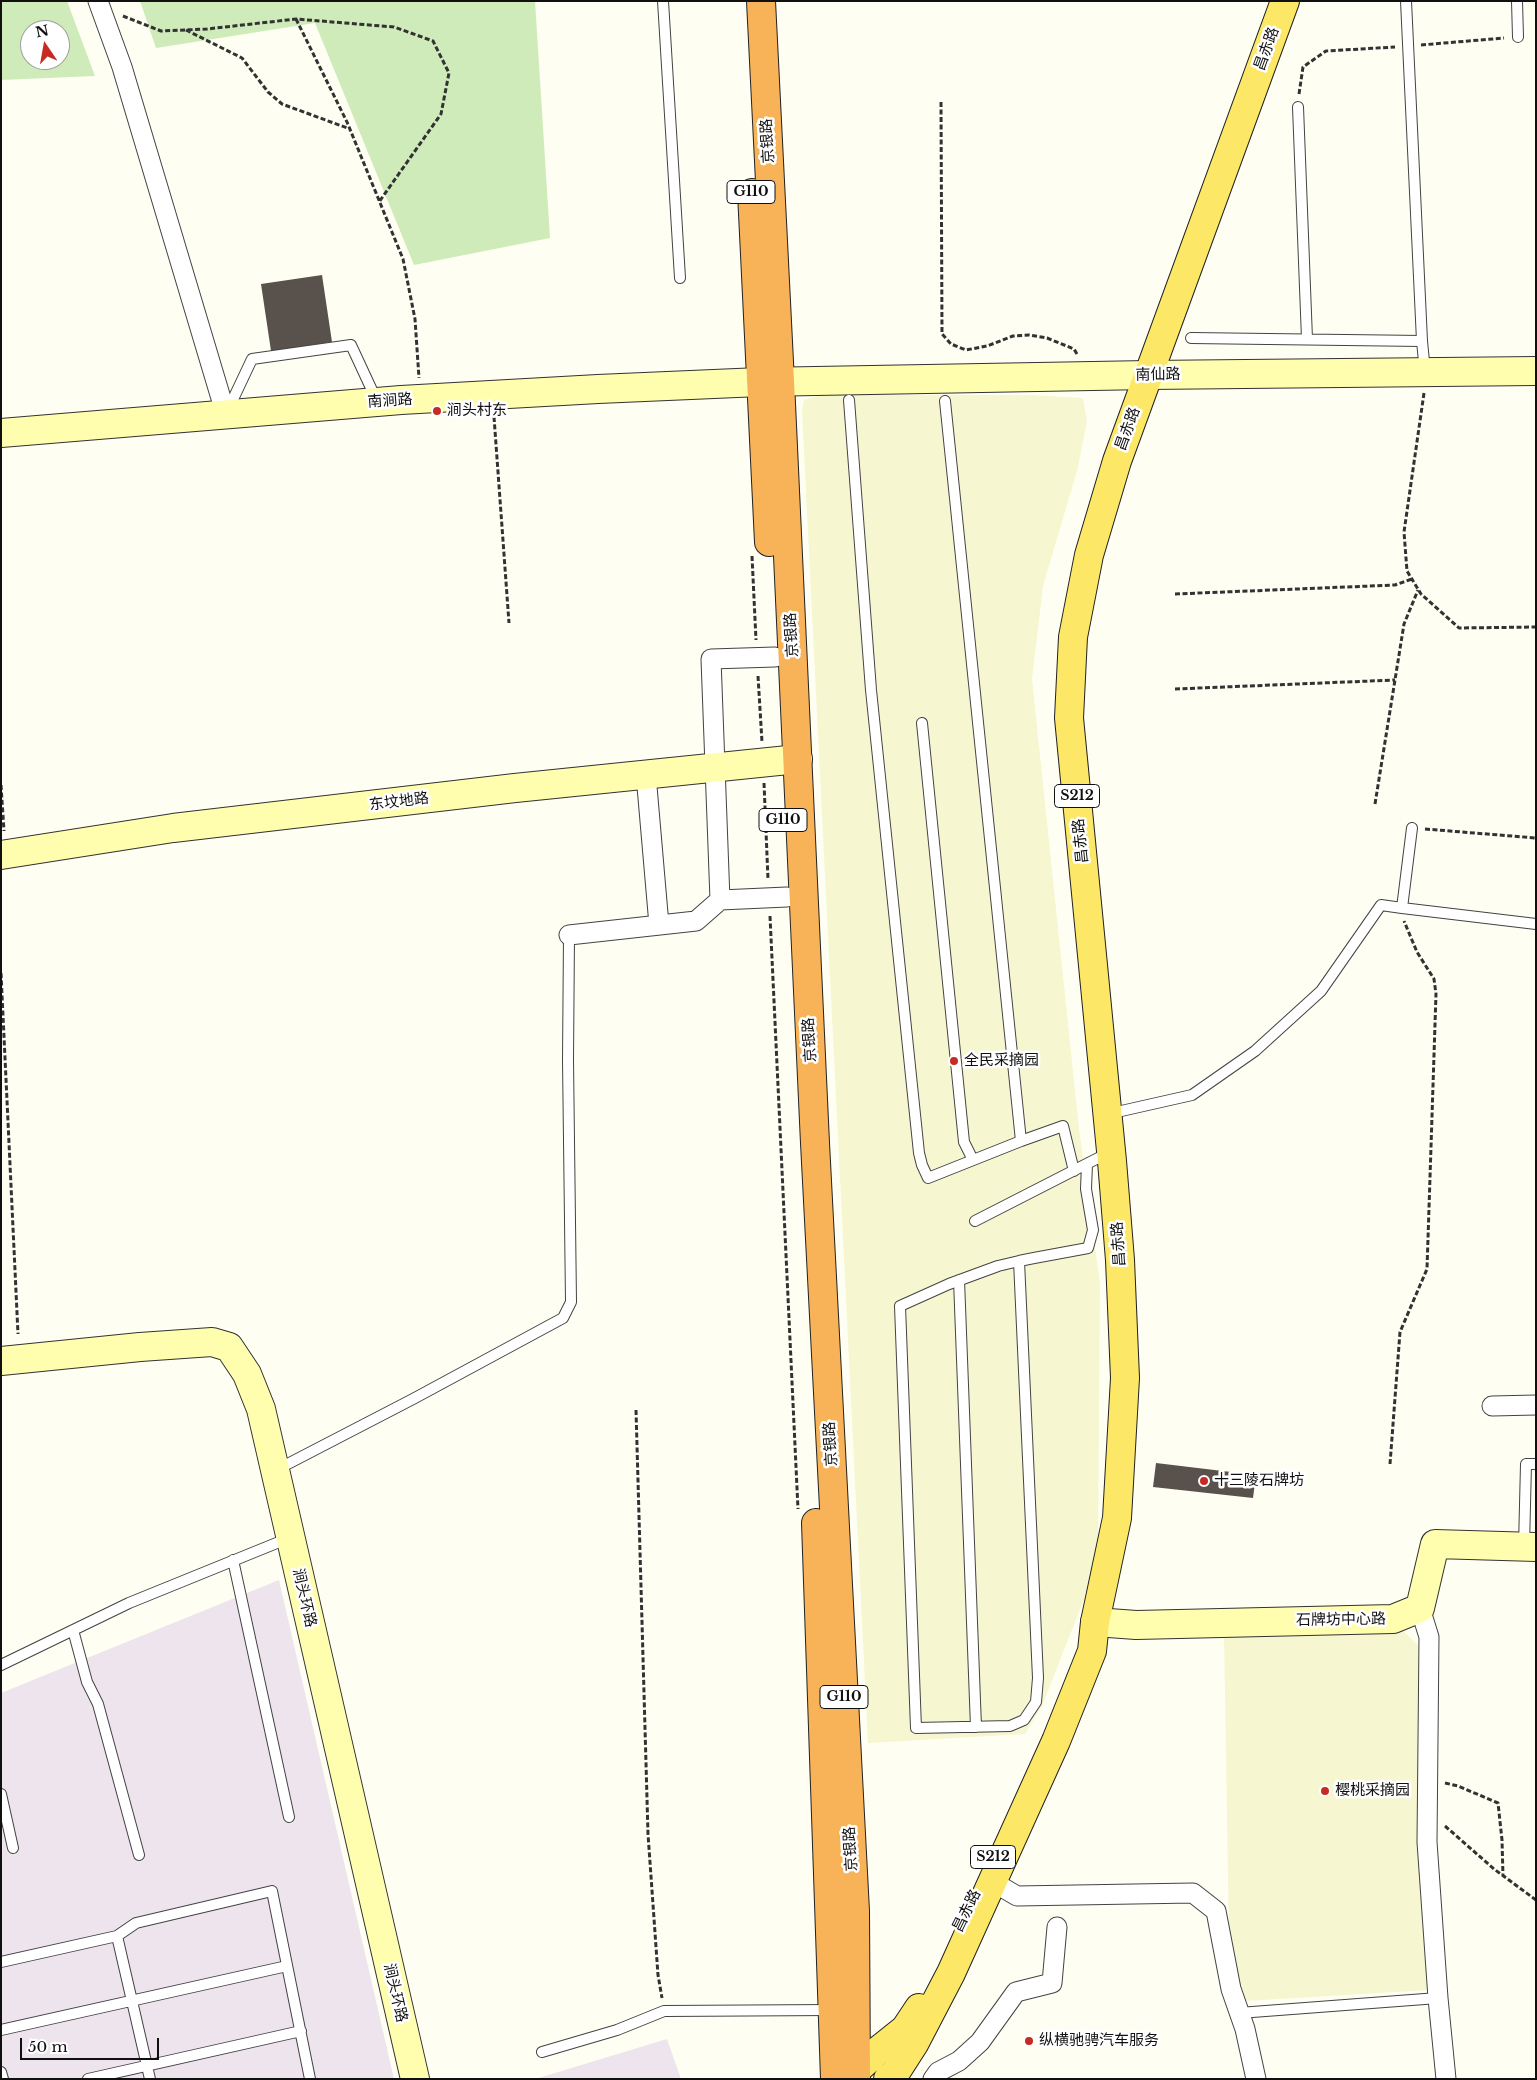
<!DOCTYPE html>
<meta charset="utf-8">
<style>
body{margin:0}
#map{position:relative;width:1537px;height:2080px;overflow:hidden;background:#fffef3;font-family:"Libre Baskerville",serif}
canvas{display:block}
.frame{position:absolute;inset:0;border:2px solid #101010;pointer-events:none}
.north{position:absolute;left:20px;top:20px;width:50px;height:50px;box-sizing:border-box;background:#fff;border:1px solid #9f9f9f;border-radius:50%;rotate:348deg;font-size:14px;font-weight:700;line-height:20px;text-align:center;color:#101010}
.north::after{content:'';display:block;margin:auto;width:18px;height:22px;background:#c52b22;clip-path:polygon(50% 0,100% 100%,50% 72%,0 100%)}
.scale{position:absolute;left:20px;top:2038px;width:139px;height:22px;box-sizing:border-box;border:2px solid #101010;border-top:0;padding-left:6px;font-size:15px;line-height:18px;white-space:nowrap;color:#101010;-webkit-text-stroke:4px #fff;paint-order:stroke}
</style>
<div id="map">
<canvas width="1537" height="2080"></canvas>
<div class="frame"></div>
<div class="north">N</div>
<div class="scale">50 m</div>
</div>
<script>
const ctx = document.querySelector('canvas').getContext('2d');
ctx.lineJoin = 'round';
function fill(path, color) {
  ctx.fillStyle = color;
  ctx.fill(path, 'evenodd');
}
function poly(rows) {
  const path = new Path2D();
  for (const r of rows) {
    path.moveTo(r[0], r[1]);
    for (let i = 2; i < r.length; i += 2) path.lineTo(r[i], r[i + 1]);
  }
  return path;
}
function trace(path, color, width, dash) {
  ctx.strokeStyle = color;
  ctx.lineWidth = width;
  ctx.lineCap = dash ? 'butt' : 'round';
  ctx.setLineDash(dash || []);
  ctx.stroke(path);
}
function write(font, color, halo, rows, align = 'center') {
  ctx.font = font + ' "Libre Baskerville","Noto Sans SC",serif';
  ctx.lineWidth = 5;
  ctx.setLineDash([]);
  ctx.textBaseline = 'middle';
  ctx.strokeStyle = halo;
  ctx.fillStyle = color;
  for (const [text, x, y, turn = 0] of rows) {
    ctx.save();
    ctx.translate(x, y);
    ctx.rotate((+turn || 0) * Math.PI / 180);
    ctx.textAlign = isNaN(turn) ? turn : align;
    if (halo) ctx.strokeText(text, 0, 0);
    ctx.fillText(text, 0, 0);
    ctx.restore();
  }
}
fill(poly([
 [279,1580,394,2079,1,2079,1,1693],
 [667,2039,681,2079,535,2079]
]), '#eee4ee');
fill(poly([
 [821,395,1031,395,1083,398,1087,421,1077,471,1043,586,1032,679,1079,1129,1100,1284,1098,1544,1084,1599,1042,1706,1025,1734,868,1743,802,411,804,400],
 [1403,1631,1419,1646,1428,1990,1246,2001,1237,1988,1229,1937,1224,1634]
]), '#f6f6d1');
fill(poly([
 [1,1,67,1,95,76,1,80],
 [30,30,60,30,60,60,30,60],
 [140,1,535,1,550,238,414,265,315,23,156,48]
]), '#cfebba');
fill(poly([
 [322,275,332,342,271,351,261,284],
 [1156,1463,1256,1475,1253,1498,1153,1487]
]), '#59524c');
const lane = poly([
 [663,1,680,278],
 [1517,1,1518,37],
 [1298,107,1307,339],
 [1191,338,1422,341,1406,1],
 [1422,341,1425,372],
 [849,400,871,690,919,1153,922,1165,928,1178,1021,1141,945,401],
 [227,412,252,359,351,345,377,401],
 [922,723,964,1142,973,1160],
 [1402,908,1536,924],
 [1108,1114,1192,1095,1255,1051,1321,991,1381,905,1402,908,1412,828],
 [1021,1141,1063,1126,1074,1171],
 [975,1221,1108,1153],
 [1019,1261,1038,1678,1036,1702,1024,1720,1010,1726,916,1728,900,1306,949,1284,998,1266,1019,1261,1034,1258,1088,1248,1093,1230,1086,1189,1087,1164],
 [959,1280,976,1727],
 [276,1470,413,1399,563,1318,571,1302,568,1060,569,935],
 [1524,1546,1526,1464,1536,1464],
 [233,1560,289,1817],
 [73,1630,87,1682,98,1704,139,1855],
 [1,1665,129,1603,289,1538],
 [1,1794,13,1848],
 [117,1936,150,2079],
 [1,1962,117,1936,136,1923,272,1891,310,2079],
 [1239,2013,1438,1998],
 [1,2030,287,1966],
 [542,2052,617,2030,664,2011,831,2010],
 [1,2072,3,2079],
 [88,2079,301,2031]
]);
const street = poly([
 [98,1,122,67,226,415],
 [775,657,711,659,720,900,787,897],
 [646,775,659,925],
 [569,935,696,921,720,900],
 [1492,1406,1536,1405],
 [1420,1608,1429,1637,1427,1842,1438,1998,1446,2079],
 [993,1882,1017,1896,1193,1893,1216,1911,1231,1989,1245,2029,1256,2079],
 [933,2079,938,2072,959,2061,980,2042,1016,1992,1052,1983,1057,1927]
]);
const secondary = poly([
 [1,433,401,400,598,389,760,382,1148,375,1536,371],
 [1,855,173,828,515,788,798,759],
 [1,1361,140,1347,212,1342,229,1347,247,1374,261,1409,415,2079],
 [1095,1622,1136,1625,1393,1619,1420,1608,1435,1544,1536,1547]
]);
const primary = poly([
 [847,2079,875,2053,905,2029,919,2008],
 [888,2079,896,2072,914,2044,951,1973,1056,1741,1092,1651,1095,1622,1117,1518,1125,1378,1120,1260,1112,1161,1069,718,1073,637,1089,555,1117,461,1285,1]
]);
const highway = poly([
 [761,1,780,382,815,1143,855,1911,856,2079],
 [752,193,769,542],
 [816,1523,835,2079]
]);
trace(lane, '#434343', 12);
trace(street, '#434343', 21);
trace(secondary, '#323232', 30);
trace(primary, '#212121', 30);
trace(highway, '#212121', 30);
trace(poly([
 [123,16,161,31,207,29,296,19,394,27,433,41,449,73,441,114,379,202],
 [296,19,347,122,403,259,415,319,419,378],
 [186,30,242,58,268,92,282,104,350,129],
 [1421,45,1504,38],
 [1299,94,1303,67,1326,51,1395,47],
 [941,102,942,334,951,344,966,350,987,346,1013,336,1029,335,1047,338,1074,349,1077,354],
 [1424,393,1404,532,1407,571,1421,594,1459,628,1536,627],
 [494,417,509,623],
 [752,556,756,640],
 [1175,594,1395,585,1412,579],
 [758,676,762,742],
 [1175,689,1395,680],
 [764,783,768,879],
 [1,785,4,831],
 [1375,804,1404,624,1418,590],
 [1425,829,1536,838],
 [770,916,798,1509],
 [1,973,18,1334],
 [636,1410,648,1834,658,1975,662,1998],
 [1390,1464,1400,1332,1427,1269,1436,994,1434,979,1417,952,1404,921],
 [1445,1783,1458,1786,1498,1803,1502,1840,1503,1876],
 [1445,1826,1494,1869,1536,1900]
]), '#323232', 3, [5, 2.5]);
trace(lane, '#fff', 10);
trace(street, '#fff', 19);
trace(secondary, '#fffeae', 28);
trace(primary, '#fce766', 28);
trace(highway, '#f8b257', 28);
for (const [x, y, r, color] of [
 [437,411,5,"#c52b22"],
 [954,1061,5,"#c52b22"],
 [1204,1481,5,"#c52b22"],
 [1325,1791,5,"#c52b22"],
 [1029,2041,5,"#c52b22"]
]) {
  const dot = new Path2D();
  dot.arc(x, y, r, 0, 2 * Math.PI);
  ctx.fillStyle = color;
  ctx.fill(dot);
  trace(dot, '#fff', 2);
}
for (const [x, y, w] of [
 [751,192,48],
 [1077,796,45],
 [783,820,48],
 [844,1697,48],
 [993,1857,45]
]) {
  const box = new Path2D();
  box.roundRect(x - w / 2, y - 11.5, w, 23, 4);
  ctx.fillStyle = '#fff';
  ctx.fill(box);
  trace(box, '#101010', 1);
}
write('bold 14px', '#101010', null, [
 ["G110",751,192],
 ["S212",1077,796],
 ["G110",783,820],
 ["G110",844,1697],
 ["S212",993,1857]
]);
write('15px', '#101010', '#fff', [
 ["昌赤路",1267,49,-70],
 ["京银路",768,141,-93],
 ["南仙路",1158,375,-1],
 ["南涧路",390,401,-4],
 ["昌赤路",1128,429,-70],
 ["京银路",792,635,-93],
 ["东坟地路",399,802,-7],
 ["昌赤路",1081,841,-96],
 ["京银路",810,1040,-93],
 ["昌赤路",1119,1244,-94],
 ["京银路",831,1444,-93],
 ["涧头环路",304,1598,77],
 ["石牌坊中心路",1341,1620,-1],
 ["京银路",851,1849,-93],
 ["昌赤路",967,1911,-64],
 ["涧头环路",395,1993,77]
]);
write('15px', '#101010', '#fff', [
 ["涧头村东",447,411],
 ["全民采摘园",964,1061],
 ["十三陵石牌坊",1214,1481],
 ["樱桃采摘园",1335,1791],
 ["纵横驰骋汽车服务",1039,2041]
], 'left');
</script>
